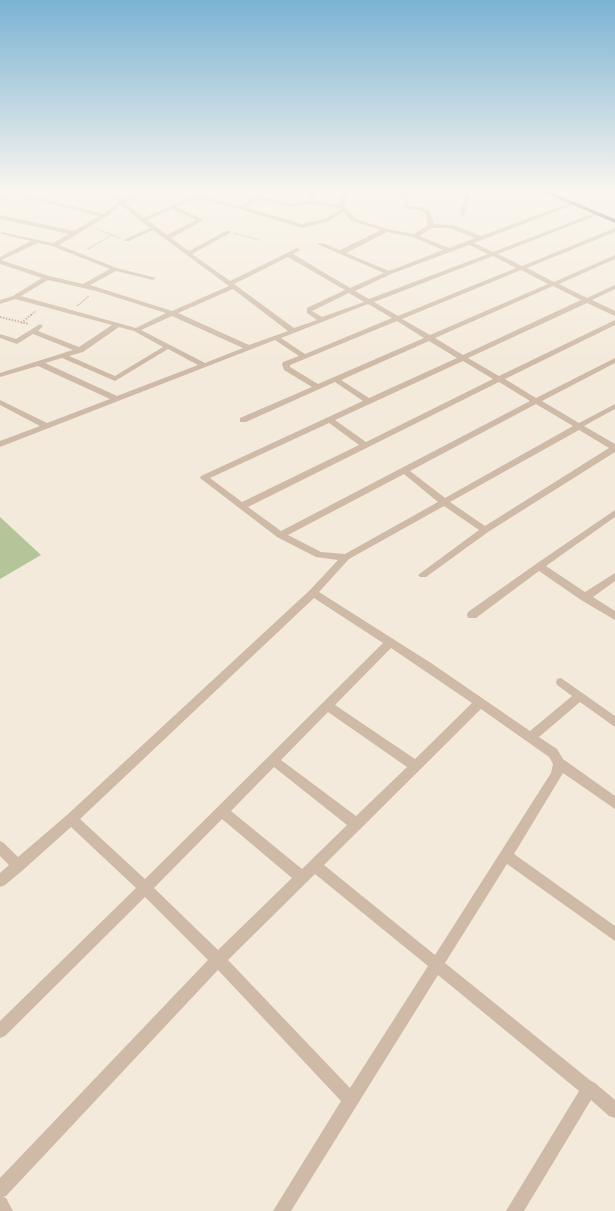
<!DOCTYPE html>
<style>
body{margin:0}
canvas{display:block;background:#f4eadb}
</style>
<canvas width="615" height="1211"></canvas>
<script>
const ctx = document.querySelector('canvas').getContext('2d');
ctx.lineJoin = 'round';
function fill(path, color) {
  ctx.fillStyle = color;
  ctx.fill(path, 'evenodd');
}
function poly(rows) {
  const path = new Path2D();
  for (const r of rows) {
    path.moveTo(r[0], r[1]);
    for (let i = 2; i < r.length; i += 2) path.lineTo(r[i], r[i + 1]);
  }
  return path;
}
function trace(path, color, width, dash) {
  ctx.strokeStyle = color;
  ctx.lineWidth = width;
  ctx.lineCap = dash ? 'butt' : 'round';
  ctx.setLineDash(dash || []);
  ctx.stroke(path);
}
fill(poly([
 [0,517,41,555,0,579]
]), '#b5c59a');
trace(poly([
 [97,229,120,238],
 [234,233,259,240],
 [88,249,112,235],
 [77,306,89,296],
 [31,315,36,311]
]), '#baa490', 1.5, [1, 1]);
trace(poly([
 [0,317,29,324],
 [21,323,32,314]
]), '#baa490', 2, [1.5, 1.5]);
fill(poly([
 [14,191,21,191,20,193,103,214,118,203,105,191,111,191,122,200,138,191,145,191,125,203,144,218,194,196,199,191,205,191,200,196,241,206,262,191,268,191,261,197,293,203,308,201,309,191,315,191,314,201,339,204,343,191,349,191,344,206,356,219,387,229,414,234,428,225,425,213,419,210,404,208,403,196,365,191,402,193,402,191,408,191,409,206,420,206,430,211,434,224,453,225,481,236,570,203,575,204,474,243,493,252,595,213,600,214,498,254,522,266,615,228,615,232,527,268,554,282,615,255,615,259,559,284,587,298,615,285,615,289,592,300,615,311,615,316,587,303,468,358,499,376,615,320,615,325,505,379,536,398,615,358,615,363,542,401,579,423,615,404,615,409,584,426,615,444,615,452,488,532,426,577,420,577,418,575,479,530,444,506,349,559,319,592,431,663,530,731,572,696,557,685,556,682,557,679,561,678,615,716,615,727,580,702,539,737,557,749,563,759,615,796,615,809,563,773,514,854,615,926,615,941,507,864,445,963,591,1081,595,1083,615,1100,615,1118,609,1116,591,1100,524,1211,506,1211,579,1091,438,975,291,1211,273,1211,341,1101,218,970,6,1196,3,1197,6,1198,13,1211,0,1211,0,1178,208,960,145,897,5,1036,0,1038,0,1021,136,888,71,827,23,870,5,885,0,887,0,873,9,865,0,856,0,841,4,843,18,857,67,815,310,590,338,560,316,557,277,537,200,478,201,476,363,401,335,382,246,422,240,422,240,418,312,387,284,370,282,364,283,362,299,356,275,340,0,447,0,441,40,426,0,405,0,400,47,423,110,399,38,366,0,377,0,373,73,350,33,334,17,344,0,338,0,334,16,339,40,324,43,326,38,331,79,347,112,325,15,299,0,304,0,300,13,296,42,278,0,264,0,257,31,241,1,234,1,232,53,243,69,234,0,219,0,215,74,231,99,216,15,195,0,201,0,197,14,191],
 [197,199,240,209,302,228,329,221,343,212,352,221,381,230,340,250,322,243,317,244,384,273,350,288,293,254,300,250,297,248,230,281,192,254,230,233,230,231,226,231,189,251,171,238,204,220,177,207,197,199],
 [257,200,293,207,311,204,341,209,325,219,302,224,246,208,257,200],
 [121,205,150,228,125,239,125,241,129,241,153,230,229,286,172,311,90,285,116,271,153,280,156,278,117,268,59,245,106,217,121,205],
 [172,209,196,220,167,235,147,220,172,209],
 [432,228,450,228,475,238,449,248,419,236,432,228],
 [387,232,413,237,443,250,389,271,346,253,387,232],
 [38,243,52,246,110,269,83,284,49,276,1,260,38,243],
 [469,245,488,254,369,299,355,291,391,274,469,245],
 [493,256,516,268,398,316,374,302,493,256],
 [288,257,345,290,307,308,307,313,317,320,294,328,234,284,288,257],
 [521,270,548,284,430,335,402,319,521,270],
 [48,280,96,291,166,313,136,328,21,296,48,280],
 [553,286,581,300,463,355,435,338,553,286],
 [233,289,288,331,249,345,178,313,233,289],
 [349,293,364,302,322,317,312,311,349,293],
 [368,304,392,318,305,354,281,338,368,304],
 [172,316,243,348,205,363,141,330,172,316],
 [397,321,424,338,318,384,290,367,290,365,397,321],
 [119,327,134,331,163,347,115,376,69,356,83,352,119,327],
 [429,341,457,358,369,398,341,380,429,341],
 [168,349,198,365,117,396,45,363,62,358,115,381,168,349],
 [463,361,493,379,366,442,335,420,463,361],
 [499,382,530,401,281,531,248,507,499,382],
 [536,404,573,426,445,498,410,471,536,404],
 [329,423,359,445,242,502,210,478,329,423],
 [579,430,609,448,485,526,450,502,579,430],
 [404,474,438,502,345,554,321,552,288,535,404,474],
 [314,598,383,643,145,879,80,819,314,598],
 [391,648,472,703,415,759,335,705,391,648],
 [481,709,549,757,553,764,551,773,435,955,324,865,481,709],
 [328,712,407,767,356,816,281,760,328,712],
 [274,767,347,825,302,869,231,811,274,767],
 [222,819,292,878,218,950,154,888,222,819],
 [315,874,428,966,350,1088,228,960,315,874],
 [66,191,74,191,75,192,72,194,66,191],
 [465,191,471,191,466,214,463,216,460,214,465,191],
 [615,510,615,517,546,566,585,592,615,573,615,581,593,597,615,611,615,620,581,600,539,571,476,618,468,618,467,615,468,612,536,564,615,510]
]), '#cebaa6');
fill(poly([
 [540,191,548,191,615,219,615,223,540,191]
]), '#7d6557');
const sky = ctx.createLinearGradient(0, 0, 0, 361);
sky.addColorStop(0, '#7bb2d3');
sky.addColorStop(0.53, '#faf6ef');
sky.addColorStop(1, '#faf6ef00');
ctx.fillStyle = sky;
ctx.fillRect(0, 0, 615, 361);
</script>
